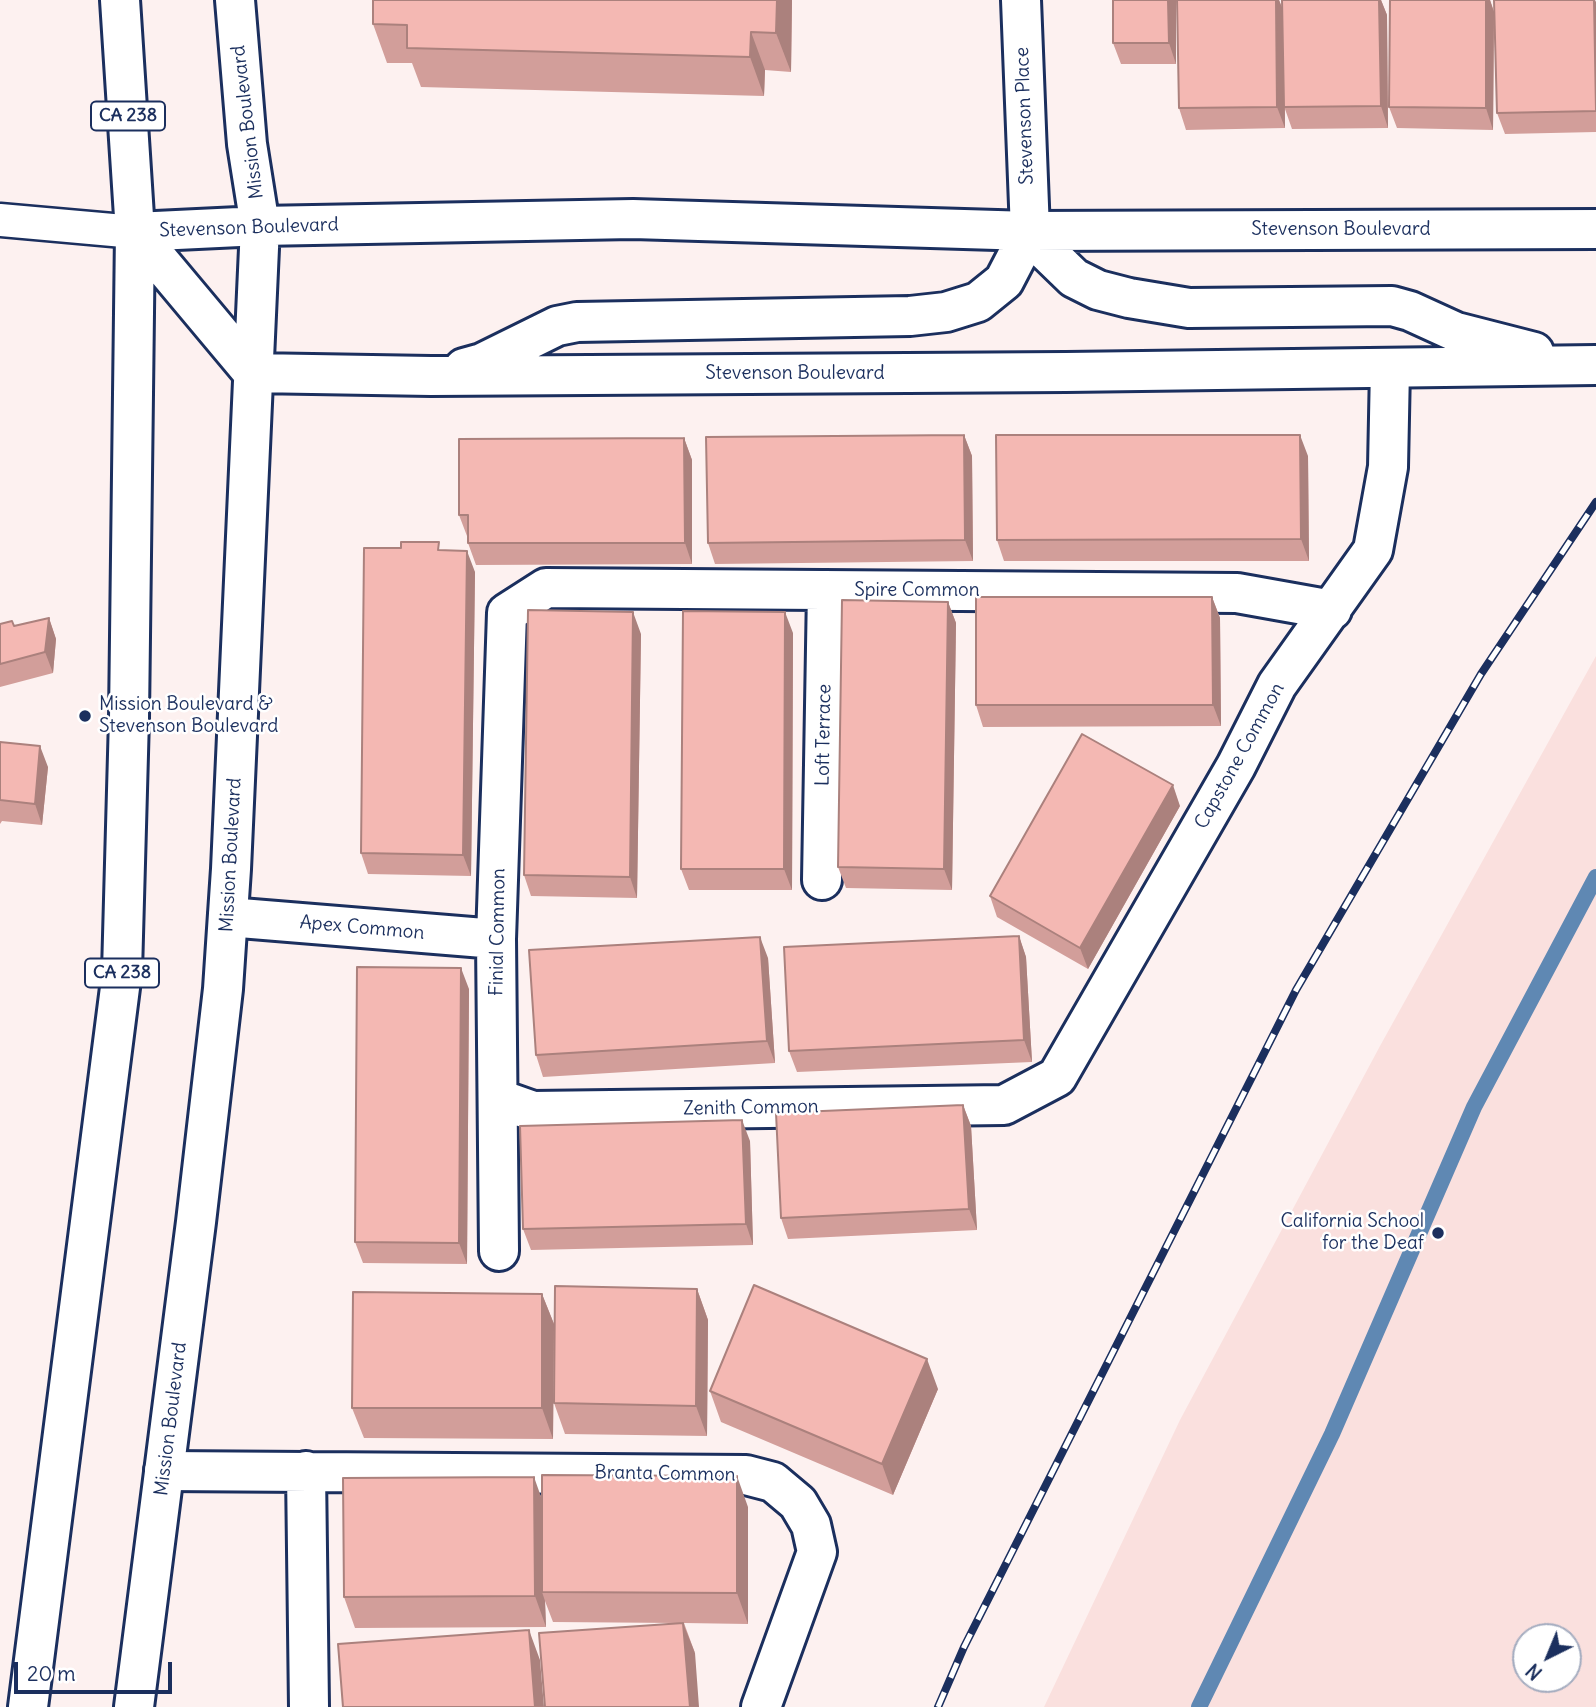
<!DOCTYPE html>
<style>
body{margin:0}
#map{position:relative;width:1596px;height:1707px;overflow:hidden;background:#fdf1f0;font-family:Delius,sans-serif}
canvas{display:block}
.north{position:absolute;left:1512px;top:1623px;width:70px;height:70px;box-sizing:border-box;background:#fff;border:2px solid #a4acbf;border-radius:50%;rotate:223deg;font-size:19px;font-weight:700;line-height:28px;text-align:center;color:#1b2f5e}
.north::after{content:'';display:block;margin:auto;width:24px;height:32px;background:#1b2f5e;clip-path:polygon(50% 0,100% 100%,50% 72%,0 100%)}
.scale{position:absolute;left:14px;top:1662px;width:158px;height:32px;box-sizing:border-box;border:4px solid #1b2f5e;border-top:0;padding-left:9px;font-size:21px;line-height:24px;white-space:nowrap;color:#1b2f5e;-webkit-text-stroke:5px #fff;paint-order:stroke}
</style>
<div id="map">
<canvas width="1596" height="1707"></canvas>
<div class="north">N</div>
<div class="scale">20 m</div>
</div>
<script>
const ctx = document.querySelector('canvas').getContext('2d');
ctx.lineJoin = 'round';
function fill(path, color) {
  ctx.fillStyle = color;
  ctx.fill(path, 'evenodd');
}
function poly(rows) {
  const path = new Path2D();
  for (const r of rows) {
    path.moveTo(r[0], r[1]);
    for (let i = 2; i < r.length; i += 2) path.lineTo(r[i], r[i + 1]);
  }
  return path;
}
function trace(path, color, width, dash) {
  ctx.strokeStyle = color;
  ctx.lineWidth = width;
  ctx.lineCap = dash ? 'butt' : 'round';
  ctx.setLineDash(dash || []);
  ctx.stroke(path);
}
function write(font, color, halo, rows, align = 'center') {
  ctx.font = font + ' Delius,sans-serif';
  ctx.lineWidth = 5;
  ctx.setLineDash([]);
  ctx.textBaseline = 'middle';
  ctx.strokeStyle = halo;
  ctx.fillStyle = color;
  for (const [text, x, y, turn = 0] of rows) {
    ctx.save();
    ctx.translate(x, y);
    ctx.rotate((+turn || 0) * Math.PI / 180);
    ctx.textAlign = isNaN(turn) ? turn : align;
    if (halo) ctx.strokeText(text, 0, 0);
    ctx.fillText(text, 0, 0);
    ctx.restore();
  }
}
fill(poly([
 [1596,656,1596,1707,1044,1707,1180,1420,1380,1046],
 [1526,1637,1568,1637,1568,1679,1526,1679]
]), '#fae0de');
trace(poly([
 [1199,1707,1332,1434,1474,1107,1596,877]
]), '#5f88b3', 16);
const lane = poly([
 [0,220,135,232]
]);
const street = poly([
 [1021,0,1030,231],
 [822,880,827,590],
 [228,917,496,939],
 [499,1099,533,1111,1004,1105,1057,1077,1236,766,1277,685,1373,550,1388,467,1390,368],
 [499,1251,496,939,507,613,546,588,1237,593,1332,610],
 [164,1471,746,1475,773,1482,798,1503,811,1525,817,1552,761,1707],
 [306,1471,309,1707]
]);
const primary = poly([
 [1030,231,1043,248,1074,278,1098,290,1129,298,1189,308,1392,306,1410,311,1456,332,1534,352],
 [135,232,253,373,431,376,1066,372,1596,365],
 [135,232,260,226,633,219,1030,231,1596,229],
 [464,368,482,363,557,326,577,322,910,316,946,312,978,302,1004,281,1030,231],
 [28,1707,122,972,129,718,135,232,120,0],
 [134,1707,196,1222,223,989,231,869,260,226,247,144,235,0]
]);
trace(lane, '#1b2f5e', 37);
trace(street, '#1b2f5e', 44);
trace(primary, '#1b2f5e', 44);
trace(lane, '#fff', 32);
trace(street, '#fff', 38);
trace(primary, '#fff', 38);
const rail = poly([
 [938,1707,964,1647,1296,990,1481,674,1596,502]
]);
trace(rail, '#1b2f5e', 8);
trace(rail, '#fff', 5, [16]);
fill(poly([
 [373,0,792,0,791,72,765,70,764,96,421,87,412,63,387,63,373,24],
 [1176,0,1176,64,1121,64,1113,43],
 [1279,0,1283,10,1282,0,1381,0,1387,15,1388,128,1292,129,1285,109,1285,128,1186,130,1179,108],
 [1390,0,1490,0,1494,12,1596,2,1596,132,1505,134,1497,113,1494,15,1493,130,1397,128,1389,107],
 [964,435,972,456,973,561,715,564,708,543],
 [684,438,692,460,692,564,476,565,468,543,468,536,467,536,459,515],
 [1308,456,1309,561,1004,561,997,540],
 [401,548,441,550,475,572,471,876,368,874,361,853],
 [1212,597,1220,618,1221,726,983,727,976,705],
 [948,602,956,623,952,890,846,888,838,867],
 [49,618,56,639,53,673,0,687,0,624,14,626],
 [793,633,792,890,689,890,681,869],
 [641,634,637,898,531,896,524,875],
 [0,742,48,767,42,825,2,821,0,824],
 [1180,806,1088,969,997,917,990,896],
 [1019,936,1026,957,1032,1062,797,1072,789,1051],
 [768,958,775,1063,543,1077,536,1055],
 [469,989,467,1264,363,1263,355,1242],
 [963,1105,971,1126,977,1230,788,1239,781,1218],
 [750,1141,753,1245,531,1250,523,1229],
 [697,1289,708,1320,707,1436,565,1434,554,1403],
 [542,1294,554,1324,553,1439,364,1438,352,1408],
 [938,1389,893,1495,721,1422,710,1391],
 [542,1501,748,1507,748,1624,684,1623,695,1653,677,1623,553,1622,545,1601,546,1627,355,1628,344,1597]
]), '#d29e9a');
fill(poly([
 [777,0,792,0,791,72,776,33],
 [1168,0,1176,0,1176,64,1169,43],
 [1276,0,1279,0,1284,13,1285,128,1277,107],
 [1379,0,1381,0,1387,15,1388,128,1381,106],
 [1486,0,1490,0,1494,12,1493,130,1486,108],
 [1594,0,1595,0,1596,2,1596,79],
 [751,32,765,70,764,96,750,57],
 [964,435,972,456,973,561,965,540],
 [1300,435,1308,456,1309,561,1301,539],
 [684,438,692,460,692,564,685,543],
 [467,551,475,572,471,876,463,855],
 [1212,597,1220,618,1221,726,1213,705],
 [948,602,956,623,952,890,944,869],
 [633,612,641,634,637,898,630,877],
 [785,612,793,633,792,890,784,869],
 [49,618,56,639,53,673,45,652],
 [40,746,48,767,42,825,35,804],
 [1173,785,1180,806,1088,969,1080,948],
 [1019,936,1026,957,1032,1062,1024,1040],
 [760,937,768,958,775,1063,767,1041],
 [461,968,469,989,467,1264,459,1243],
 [963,1105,971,1126,977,1230,969,1209],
 [742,1120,750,1141,753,1245,746,1224],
 [697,1289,708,1320,707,1436,696,1406],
 [542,1294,554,1324,553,1439,542,1408],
 [927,1359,938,1389,893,1495,882,1464],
 [737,1476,748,1507,748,1624,737,1593],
 [534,1477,545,1508,542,1592,545,1601,546,1627,535,1596],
 [683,1623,695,1653,699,1707,690,1707],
 [529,1630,540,1660,544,1707,535,1707]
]), '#ab817d');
const building = poly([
 [373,0,777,0,776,33,751,32,750,57,407,48,407,25,373,24,373,0],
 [1113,0,1168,0,1169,43,1113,43,1113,0],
 [1177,0,1276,0,1277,107,1179,108,1177,0],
 [1282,0,1379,0,1381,106,1284,107,1282,0],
 [1390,0,1486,0,1486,108,1389,107,1390,0],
 [1494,0,1594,0,1596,111,1497,113,1494,0],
 [964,435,965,540,708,543,706,437,964,435],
 [996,435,1300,435,1301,539,997,540,996,435],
 [684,438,685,543,468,543,468,515,459,515,459,439,684,438],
 [401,542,439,542,438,550,467,551,463,855,361,853,364,548,401,548,401,542],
 [976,597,1212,597,1213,705,976,705,976,597],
 [842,600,948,602,944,869,838,867,842,600],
 [528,610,633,612,630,877,524,875,528,610],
 [683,611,785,612,784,869,681,869,683,611],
 [49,618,45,652,0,664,0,624,12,621,14,626,49,618],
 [1082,734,1173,785,1080,948,990,896,1082,734],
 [0,742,40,746,35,804,0,800,0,742],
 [1019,936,1024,1040,789,1051,784,947,1019,936],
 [760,937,767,1041,536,1055,529,950,760,937],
 [357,967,461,968,459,1243,355,1242,357,967],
 [963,1105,969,1209,781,1218,776,1113,963,1105],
 [742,1120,746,1224,523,1229,520,1126,742,1120],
 [754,1285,927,1359,882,1464,710,1391,754,1285],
 [555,1286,697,1289,696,1406,554,1403,555,1286],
 [353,1292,542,1294,542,1408,352,1408,353,1292],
 [542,1475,737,1476,737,1593,542,1592,542,1475],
 [534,1477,535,1596,344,1597,343,1478,534,1477],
 [683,1623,690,1707,545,1707,539,1633,683,1623],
 [529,1630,535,1707,343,1707,338,1644,529,1630]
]);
fill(building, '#f4b8b3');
trace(building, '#ab817d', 2);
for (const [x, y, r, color] of [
 [85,716,7,"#1b2f5e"],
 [1438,1233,7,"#1b2f5e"]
]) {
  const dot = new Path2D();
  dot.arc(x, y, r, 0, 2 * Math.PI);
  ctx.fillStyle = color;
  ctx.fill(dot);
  trace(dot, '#fff', 2.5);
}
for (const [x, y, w] of [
 [128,116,74],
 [122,973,74]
]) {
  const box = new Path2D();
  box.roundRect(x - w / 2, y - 14.5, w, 29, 5);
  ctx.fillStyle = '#fff';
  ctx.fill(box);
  trace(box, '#1b2f5e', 2);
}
write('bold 18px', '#1b2f5e', null, [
 ["CA 238",128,116],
 ["CA 238",122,973]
]);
write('19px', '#1b2f5e', '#fff', [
 ["Stevenson Place",1025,116,-92],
 ["Mission Boulevard",248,122,-97],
 ["Stevenson Boulevard",249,228,-2],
 ["Stevenson Boulevard",1341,230],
 ["Stevenson Boulevard",795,374],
 ["Spire Common",917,591],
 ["Loft Terrace",824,735,-89],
 ["Capstone Common",1240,756,-61],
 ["Mission Boulevard",231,855,-87],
 ["Apex Common",362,928,5],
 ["Finial Common",498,932,-89],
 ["Zenith Common",751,1108,-1],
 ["Mission Boulevard",171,1419,-83],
 ["Branta Common",665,1474,1]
]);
write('19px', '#1b2f5e', '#fff', [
 ["Mission Boulevard &",99,705],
 ["Stevenson Boulevard",99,727],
 ["California School",1424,1222,"right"],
 ["for the Deaf",1424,1244,"right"]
], 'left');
</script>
